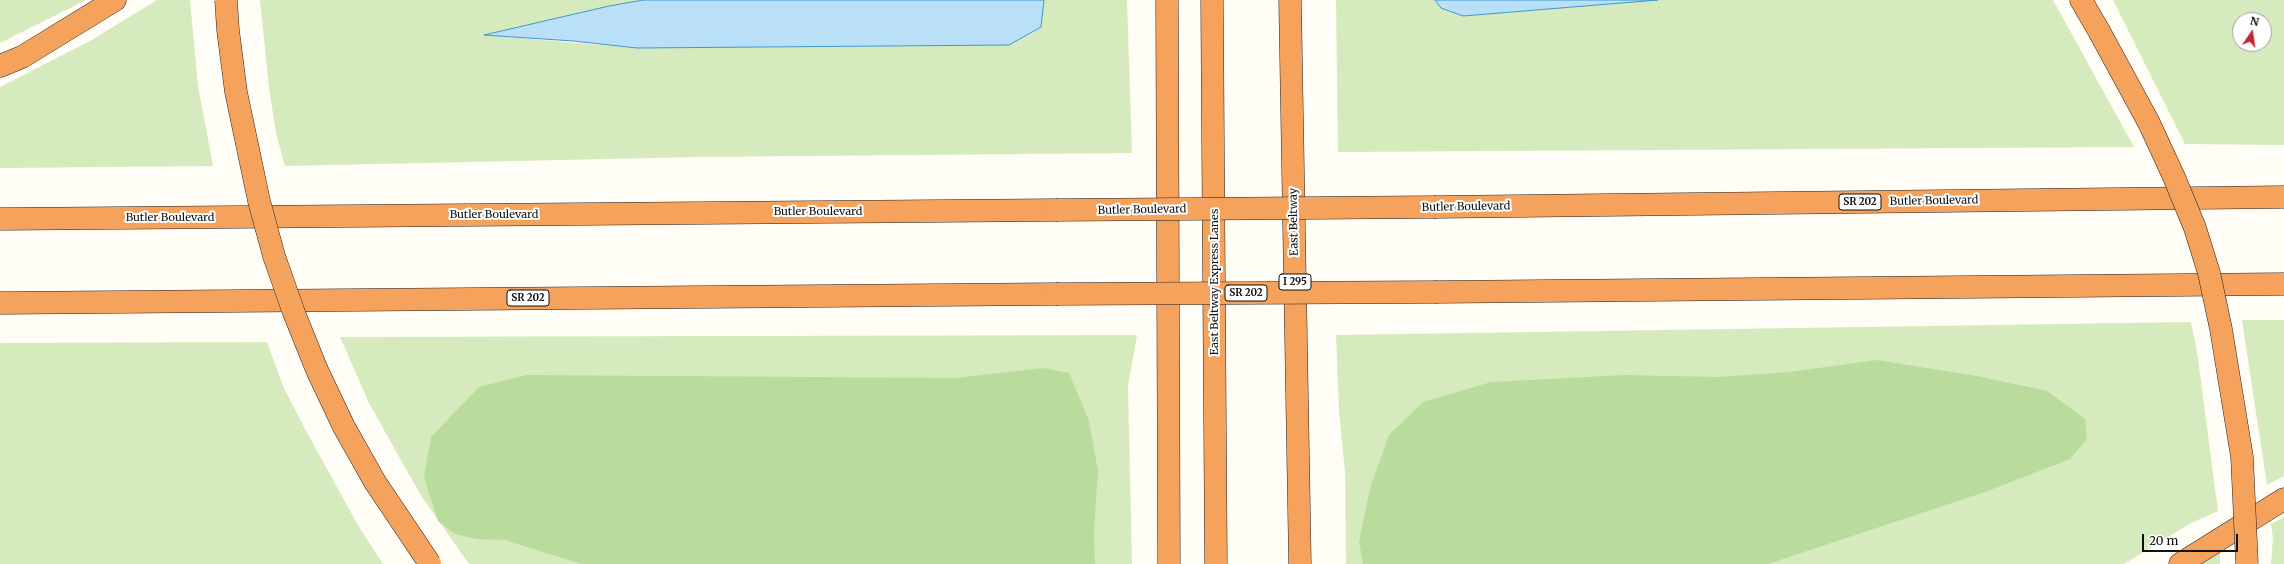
<!DOCTYPE html>
<style>
body{margin:0}
#map{position:relative;width:2284px;height:564px;overflow:hidden;background:#fffdf5;font-family:Merriweather,serif}
canvas{display:block}
.north{position:absolute;left:2232px;top:12px;width:40px;height:40px;box-sizing:border-box;background:#fff;border:1px solid #a0a0a0;border-radius:50%;rotate:13deg;font-size:11px;font-weight:700;line-height:16px;text-align:center;color:#111}
.north::after{content:'';display:block;margin:auto;width:14px;height:18px;background:#c4262e;clip-path:polygon(50% 0,100% 100%,50% 72%,0 100%)}
.scale{position:absolute;left:2142px;top:534px;width:96px;height:18px;box-sizing:border-box;border:2px solid #111;border-top:0;padding-left:5px;font-size:12px;line-height:14px;white-space:nowrap;color:#111;-webkit-text-stroke:3px #fff;paint-order:stroke}
</style>
<div id="map">
<canvas width="2284" height="564"></canvas>
<div class="north">N</div>
<div class="scale">20 m</div>
</div>
<script>
const ctx = document.querySelector('canvas').getContext('2d');
ctx.lineJoin = 'round';
function fill(path, color) {
  ctx.fillStyle = color;
  ctx.fill(path, 'evenodd');
}
function poly(rows) {
  const path = new Path2D();
  for (const r of rows) {
    path.moveTo(r[0], r[1]);
    for (let i = 2; i < r.length; i += 2) path.lineTo(r[i], r[i + 1]);
  }
  return path;
}
function trace(path, color, width, dash) {
  ctx.strokeStyle = color;
  ctx.lineWidth = width;
  ctx.lineCap = dash ? 'butt' : 'round';
  ctx.setLineDash(dash || []);
  ctx.stroke(path);
}
function write(font, color, halo, rows, align = 'center') {
  ctx.font = font + ' Merriweather,serif';
  ctx.lineWidth = 4;
  ctx.setLineDash([]);
  ctx.textBaseline = 'middle';
  ctx.strokeStyle = halo;
  ctx.fillStyle = color;
  for (const [text, x, y, turn = 0] of rows) {
    ctx.save();
    ctx.translate(x, y);
    ctx.rotate((+turn || 0) * Math.PI / 180);
    ctx.textAlign = isNaN(turn) ? turn : align;
    if (halo) ctx.strokeText(text, 0, 0);
    ctx.fillText(text, 0, 0);
    ctx.restore();
  }
}
fill(poly([
 [0,0,86,0,0,43],
 [157,0,190,0,198,86,213,166,0,168,0,87,90,41],
 [260,0,643,0,609,6,485,35,637,48,1009,45,1041,27,1044,0,1127,0,1132,153,698,157,285,166,276,133,269,88],
 [1336,0,1435,0,1441,8,1658,0,2053,0,2134,147,1338,152],
 [2113,0,2284,0,2284,145,2185,144],
 [2240,20,2264,20,2264,44,2240,44],
 [2242,320,2284,320,2284,476,2267,485],
 [2191,322,2197,351,2218,511,2191,523,2124,564,1346,564,1345,472,1339,410,1336,335],
 [1137,335,1128,386,1132,564,469,564,422,497,398,455,369,403,340,337],
 [267,342,283,386,305,429,359,527,383,564,0,564,0,343],
 [2284,517,2284,564,2271,564,2273,538,2271,524],
 [2220,552,2220,564,2199,564]
]), '#d5ebbd');
fill(poly([
 [1877,360,1977,376,2047,391,2085,419,2087,439,2070,459,1985,492,1768,564,1363,564,1359,542,1370,488,1389,435,1423,402,1491,382,1624,375,1717,377,1789,372],
 [1043,368,1069,373,1089,421,1098,471,1094,531,1095,564,581,564,505,540,476,539,455,534,438,521,424,477,431,437,479,387,526,375,955,378]
]), '#b9dc9c');
const water = poly([
 [643,0,1044,0,1041,27,1009,45,637,48,573,41,484,35,609,6,643,0],
 [1435,0,1658,0,1463,16,1441,8,1435,0]
]);
fill(water, '#b9e0f7');
trace(water, '#3f96cf', 1);
const highway = poly([
 [1167,0,1169,564],
 [1212,0,1216,564],
 [1290,0,1300,564],
 [2081,0,2099,31],
 [0,66,22,57,115,0],
 [1436,207,2284,197],
 [0,219,1056,210],
 [1437,292,2284,284],
 [0,303,1056,294],
 [2180,564,2284,499]
]);
trace(highway, '#222', 23);
trace(highway, '#f5a25d', 22);
const highwayBridge = poly([
 [226,0,228,30,236,92,259,201,274,256,294,313,317,370,344,427,375,482,430,564],
 [2099,31,2149,123,2174,177,2195,228,2209,273,2221,329,2242,457,2247,564],
 [1056,210,1436,207],
 [1056,294,1437,292]
]);
trace(highwayBridge, '#222', 23, []);
trace(highwayBridge, '#f5a25d', 22);
for (const [x, y, w] of [
 [1860,202,42],
 [1295,282,32],
 [1246,293,42],
 [528,298,42]
]) {
  const box = new Path2D();
  box.roundRect(x - w / 2, y - 8, w, 16, 3);
  ctx.fillStyle = '#fff';
  ctx.fill(box);
  trace(box, '#111', 1);
}
write('bold 10px', '#111', null, [
 ["SR 202",1860,202],
 ["I 295",1295,282],
 ["SR 202",1246,293],
 ["SR 202",528,298]
]);
write('11px', '#111', '#fff', [
 ["Butler Boulevard",1934,201,-1],
 ["Butler Boulevard",1466,207,-1],
 ["Butler Boulevard",1142,210,-1],
 ["Butler Boulevard",818,212],
 ["Butler Boulevard",494,215],
 ["Butler Boulevard",170,218],
 ["East Beltway",1294,222,-91],
 ["East Beltway Express Lanes",1215,282,-90]
]);
</script>
